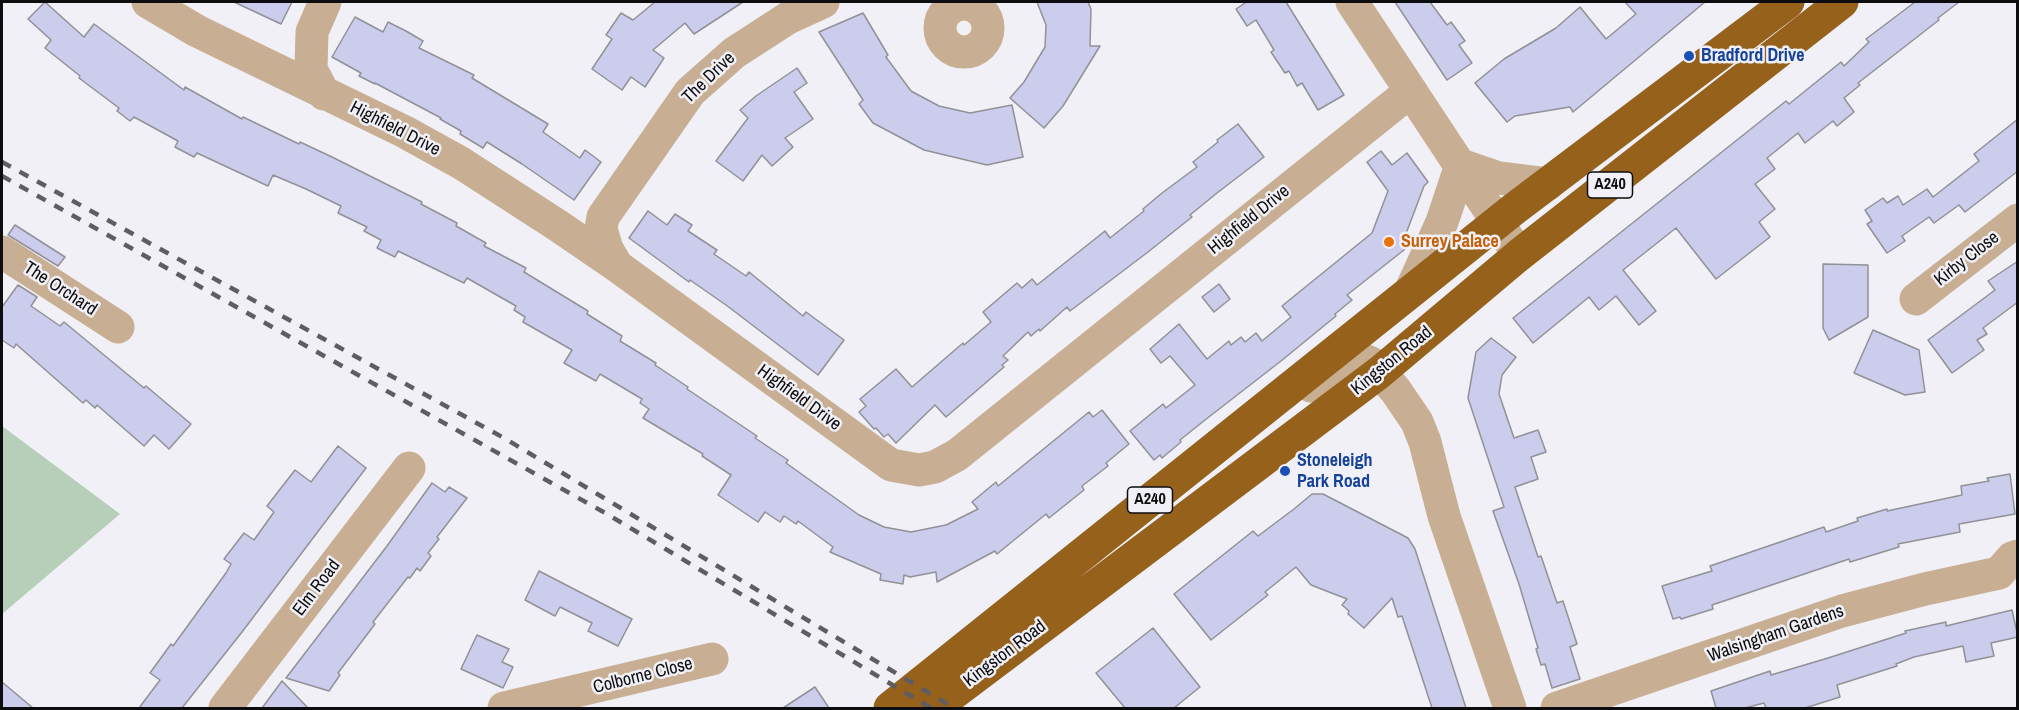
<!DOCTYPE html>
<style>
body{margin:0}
#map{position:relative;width:2019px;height:710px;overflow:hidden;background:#f0f0f6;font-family:"Archivo Narrow",sans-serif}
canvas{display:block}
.frame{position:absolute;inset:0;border:3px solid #0d0d0f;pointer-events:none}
</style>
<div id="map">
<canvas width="2019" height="710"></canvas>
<div class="frame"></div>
</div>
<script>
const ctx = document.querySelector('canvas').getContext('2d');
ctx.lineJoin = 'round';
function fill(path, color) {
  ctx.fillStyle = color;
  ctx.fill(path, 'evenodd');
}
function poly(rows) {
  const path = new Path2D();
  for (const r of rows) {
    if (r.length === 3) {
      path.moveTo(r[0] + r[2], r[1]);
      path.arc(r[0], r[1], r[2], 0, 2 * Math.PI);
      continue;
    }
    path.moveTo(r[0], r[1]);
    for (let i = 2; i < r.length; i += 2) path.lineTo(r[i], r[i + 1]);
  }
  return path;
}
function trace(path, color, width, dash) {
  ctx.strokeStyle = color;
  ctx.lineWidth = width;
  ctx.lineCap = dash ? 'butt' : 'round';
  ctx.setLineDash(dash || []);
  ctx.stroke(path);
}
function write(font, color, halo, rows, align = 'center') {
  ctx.font = font + ' "Archivo Narrow",sans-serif';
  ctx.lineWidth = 5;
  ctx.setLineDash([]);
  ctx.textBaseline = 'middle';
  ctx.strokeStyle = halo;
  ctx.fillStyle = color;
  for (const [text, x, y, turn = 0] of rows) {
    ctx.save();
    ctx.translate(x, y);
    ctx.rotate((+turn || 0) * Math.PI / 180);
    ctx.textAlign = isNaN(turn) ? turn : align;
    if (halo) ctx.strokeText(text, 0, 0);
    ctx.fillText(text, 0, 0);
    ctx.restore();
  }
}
fill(poly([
 [2,426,120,514,2,614]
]), '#b7ceb8');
const building = poly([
 [45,2,84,37,94,24,184,90,185,87,242,119,243,117,299,144,300,142,332,157,422,202,421,204,457,223,456,226,486,243,484,246,526,268,524,272,588,311,587,314,622,336,620,341,656,363,655,365,688,387,687,389,757,436,755,438,788,460,786,463,859,515,884,527,911,532,946,525,978,509,972,502,996,482,998,486,1089,412,1093,417,1102,410,1129,444,1106,463,1108,466,1082,486,1084,490,1049,518,1046,514,997,554,995,551,937,582,936,572,910,577,904,575,903,584,880,580,881,574,830,552,833,547,798,521,796,524,784,516,780,522,765,512,758,522,718,495,731,475,702,456,703,454,643,418,649,409,640,403,642,399,600,374,596,381,564,363,572,350,523,322,525,317,514,310,516,306,467,278,464,283,398,251,395,257,377,248,381,240,364,231,367,227,338,213,341,206,306,189,273,175,268,186,197,153,194,157,175,147,178,141,134,117,130,121,117,111,119,108,79,78,80,76,45,48,51,40,28,19,45,2],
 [234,2,292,2,281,24,234,2],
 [655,2,743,2,694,34,685,23,653,50,664,58,645,87,631,77,622,90,592,69,612,39,606,35,621,13,633,20,655,2],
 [1037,2,1088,2,1091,9,1090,46,1100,46,1063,106,1044,128,1010,98,1024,82,1045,47,1046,25,1037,2],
 [1244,2,1286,2,1344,95,1318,110,1302,83,1297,86,1289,71,1285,73,1271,52,1274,50,1256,20,1247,26,1236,9,1245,3,1244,2],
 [1395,2,1430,2,1447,25,1451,22,1465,41,1459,45,1472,63,1447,80,1395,2],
 [1625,2,1705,2,1573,112,1570,107,1515,116,1507,122,1475,83,1504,59,1556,28,1580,7,1606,39,1636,14,1625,2],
 [1915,2,1959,2,1938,18,1939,20,1858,83,1860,85,1844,98,1854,112,1837,126,1833,121,1805,143,1798,133,1767,158,1775,169,1755,184,1775,209,1759,222,1770,237,1716,279,1676,228,1623,270,1656,311,1639,325,1616,296,1599,310,1589,297,1533,343,1513,318,1786,101,1789,104,1841,62,1844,66,1869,42,1866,39,1915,2],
 [863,13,888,55,886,57,911,91,939,106,970,113,1012,105,1023,157,987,165,924,150,873,123,859,104,863,100,819,32,863,13],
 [355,17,383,32,388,22,406,31,423,41,419,48,474,75,472,78,548,124,543,132,580,158,585,150,601,162,574,200,522,164,487,142,483,148,460,134,461,131,440,119,441,118,375,83,375,84,359,76,361,73,332,57,355,17],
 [797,68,807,83,794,92,813,119,785,138,793,147,772,166,762,155,743,181,716,161,748,118,740,110,756,96,797,68],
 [2018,119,2018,171,1965,212,1959,205,1934,223,1929,217,1902,236,1905,241,1887,253,1867,224,1872,221,1865,210,1883,198,1887,203,1898,196,1903,205,1927,189,1933,197,1979,161,1974,154,2018,119],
 [1238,124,1264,157,1217,193,1190,215,1192,217,1148,252,1070,311,1067,307,1040,331,1039,329,1031,336,1028,332,1003,356,1008,360,1002,365,1004,367,946,417,935,405,896,443,888,434,884,437,876,428,874,429,859,412,866,406,860,399,896,369,912,387,963,343,964,345,991,322,983,312,1017,283,1022,288,1032,279,1037,285,1105,231,1110,238,1144,211,1143,209,1162,193,1197,167,1193,162,1218,142,1217,140,1238,124],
 [1381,151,1392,165,1407,153,1428,182,1424,186,1404,239,1409,246,1347,295,1352,300,1335,314,1336,316,1281,361,1205,420,1180,440,1181,442,1162,458,1160,455,1154,460,1130,431,1163,404,1166,408,1195,385,1170,356,1161,363,1150,349,1179,324,1207,359,1229,341,1231,345,1241,337,1245,342,1256,333,1262,341,1291,317,1282,306,1372,233,1388,191,1367,162,1381,151],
 [648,211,667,225,675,214,692,225,688,231,717,250,714,254,746,276,749,272,803,316,806,312,844,340,818,375,726,305,690,280,689,282,629,238,648,211],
 [15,225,65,257,58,266,8,235,15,225],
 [2018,261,2018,302,1983,328,1987,334,1977,340,1984,350,1952,373,1928,340,1995,290,1988,281,2018,261],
 [1823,264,1868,265,1868,317,1829,340,1823,328,1823,264],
 [1219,284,1230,299,1214,312,1202,297,1219,284],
 [18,285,37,297,31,306,60,326,64,322,144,388,146,386,191,424,169,449,154,435,144,446,97,405,95,408,86,400,83,403,16,344,14,348,2,340,2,307,18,285],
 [1873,330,1919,350,1925,392,1905,395,1854,373,1873,330],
 [1491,338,1516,357,1502,375,1499,394,1514,438,1538,430,1546,452,1531,457,1538,479,1515,487,1538,557,1541,556,1557,603,1563,601,1577,644,1570,647,1580,679,1552,688,1545,664,1541,665,1536,649,1538,648,1519,584,1493,511,1504,507,1468,398,1476,352,1491,338],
 [338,446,366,468,242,632,182,708,139,708,160,680,150,673,171,644,173,646,226,573,231,564,224,559,244,533,254,540,274,512,267,506,295,470,311,482,338,446],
 [2010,474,2015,514,1959,524,1960,532,1898,544,1899,547,1850,562,1849,559,1712,605,1713,609,1681,619,1680,617,1673,619,1662,586,1712,571,1710,566,1824,527,1826,532,1858,521,1857,518,1887,509,1887,511,1962,495,1961,486,1989,481,1987,478,2010,474],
 [432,483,445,492,449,487,467,498,437,537,439,539,428,553,431,556,420,571,417,568,410,578,408,577,373,622,375,624,338,673,340,675,329,691,286,678,387,546,432,483],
 [1312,494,1323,494,1408,538,1415,549,1466,708,1432,708,1402,616,1398,617,1392,598,1364,628,1348,614,1349,611,1342,605,1347,599,1311,585,1296,567,1265,592,1268,595,1211,640,1174,594,1253,531,1258,536,1294,509,1312,494],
 [539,571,632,619,618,646,588,631,592,623,560,607,555,616,525,600,539,571],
 [2012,610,2018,637,1991,643,1994,656,1966,662,1963,646,1914,657,1896,664,1897,666,1837,685,1840,697,1805,708,1766,708,1764,703,1745,708,1716,708,1711,691,1770,671,1771,675,1828,658,1906,633,1905,631,1946,622,1946,626,2012,610],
 [1153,628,1200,687,1174,708,1125,708,1096,673,1153,628],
 [477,635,509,649,502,662,513,667,503,688,461,669,477,635],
 [282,681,308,708,262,708,282,681],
 [2,682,33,708,2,708,2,682],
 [815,687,829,708,783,708,815,687]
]);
fill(building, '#cccced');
trace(building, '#919197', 1.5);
trace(poly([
 [148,2,197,31,405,132,461,163,557,225,617,266,891,465,919,470,935,467,957,455,1411,91],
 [1352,2,1519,255],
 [964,28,24],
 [324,94,311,69,312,32,325,2],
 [1461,165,1499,178,1548,184],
 [2,252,118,327],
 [617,266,607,249,601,229,603,217,690,92,734,53,788,18,823,2],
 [1410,292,1442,222,1461,165],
 [1916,299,2018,220],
 [1311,386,1318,385,1344,363,1364,360,1371,363,1380,372,1396,391,1417,422,1425,442,1444,516,1510,708],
 [225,708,409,468],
 [504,708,712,659],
 [1557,708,1842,611,1925,589,1999,573,2012,558,2018,556]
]), '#c8af94', 33);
trace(poly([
 [890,708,1514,209,1788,2],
 [934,708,1380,372,1519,255,1842,2]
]), '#95611b', 33);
trace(poly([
 [2,162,504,438,954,708],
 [2,176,607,514,931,708]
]), '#5e5e62', 4.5, [10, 10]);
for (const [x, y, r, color] of [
 [1689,56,6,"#1a4fb4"],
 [1389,242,6,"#e8710a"],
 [1285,471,6,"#1a4fb4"]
]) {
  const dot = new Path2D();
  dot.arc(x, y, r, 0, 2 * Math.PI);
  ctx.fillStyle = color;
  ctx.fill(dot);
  trace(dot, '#f0f0f6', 2);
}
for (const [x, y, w] of [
 [1610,185,45],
 [1150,500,45]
]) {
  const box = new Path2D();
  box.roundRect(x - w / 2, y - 13, w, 26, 4.5);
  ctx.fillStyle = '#f0f0f6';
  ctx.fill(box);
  trace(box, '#0d0d0f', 1.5);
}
write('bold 16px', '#0d0d0f', null, [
 ["A240",1610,185],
 ["A240",1150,500]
]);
write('bold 18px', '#164399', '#f0f0f6', [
 ["Bradford Drive",1701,56],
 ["Stoneleigh",1297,461],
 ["Park Road",1297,482]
], 'left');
write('18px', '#0d0d0f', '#f0f0f6', [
 ["The Drive",709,78,-44],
 ["Highfield Drive",395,129,27],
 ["Highfield Drive",1249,220,-39],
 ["Kirby Close",1967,259,-38],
 ["The Orchard",60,289,33],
 ["Kingston Road",1392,361,-39],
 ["Highfield Drive",799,398,36],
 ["Elm Road",317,588,-53],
 ["Walsingham Gardens",1776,634,-19],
 ["Kingston Road",1005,654,-37],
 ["Colborne Close",643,676,-14]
]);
write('bold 18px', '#c56008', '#f0f0f6', [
 ["Surrey Palace",1401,242]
], 'left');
</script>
